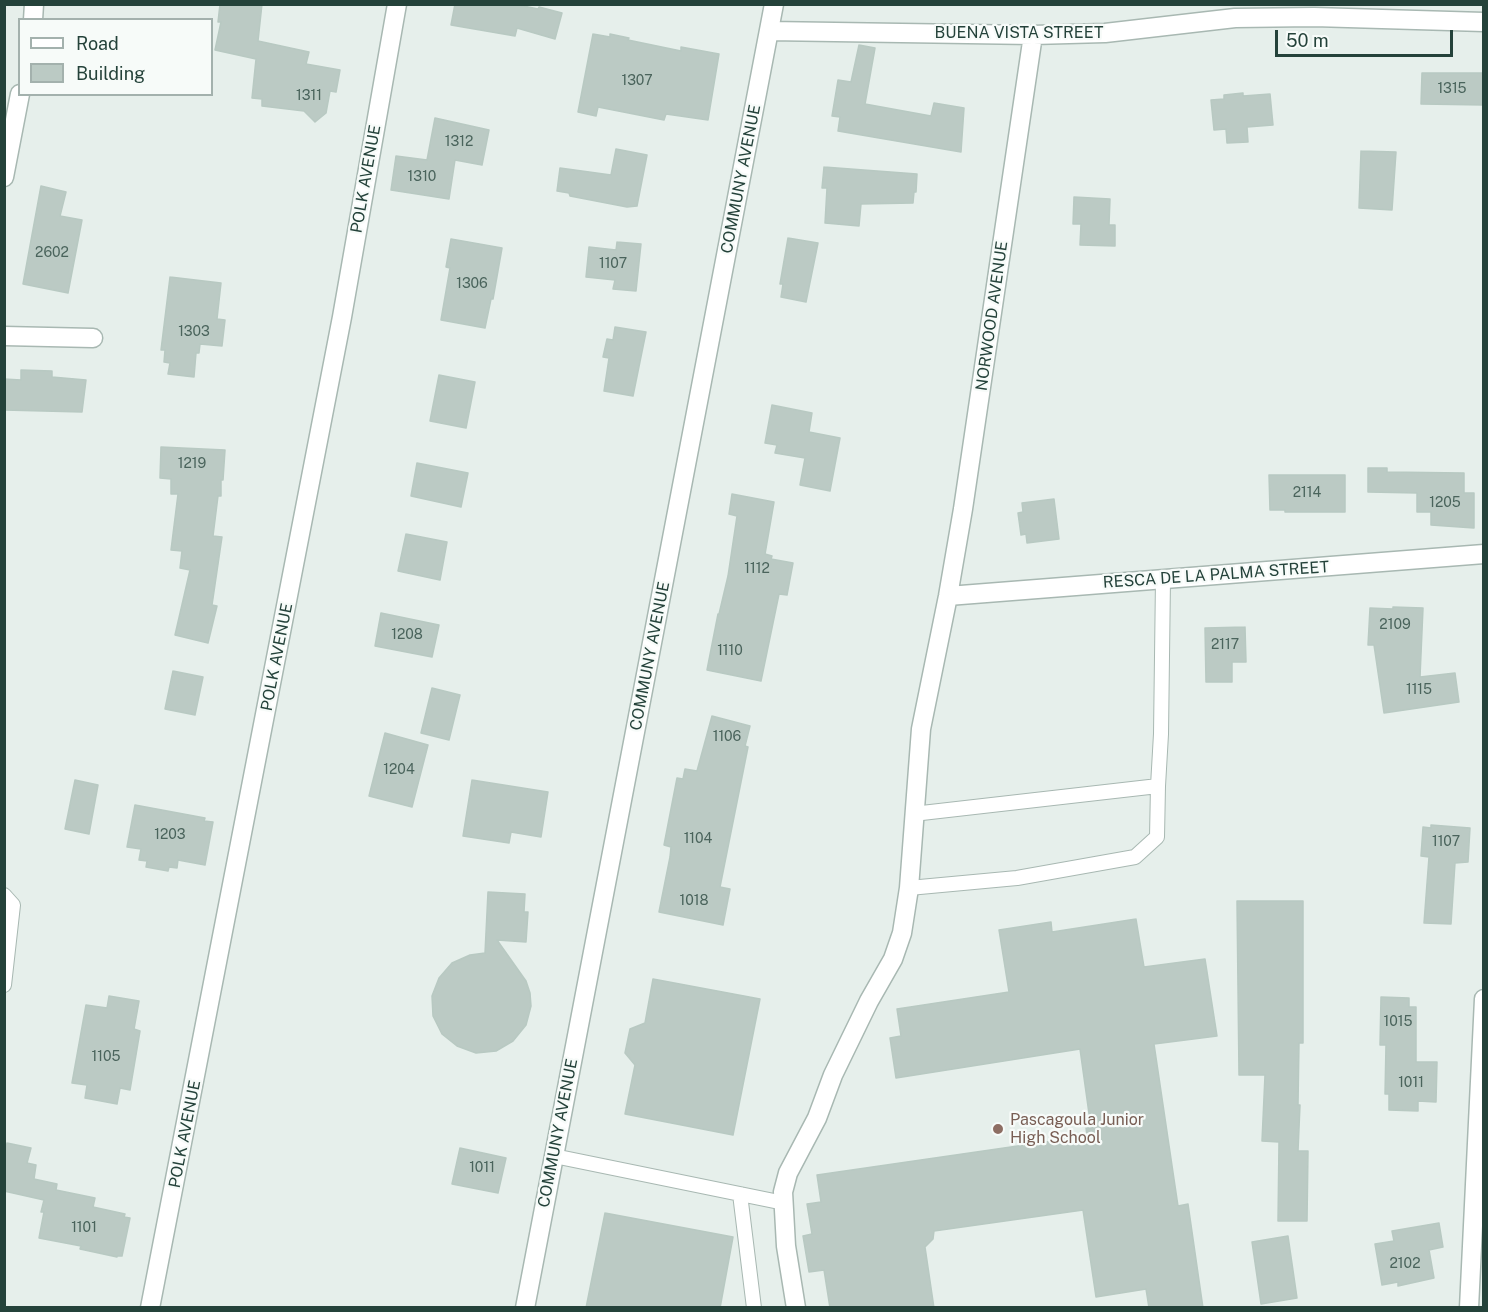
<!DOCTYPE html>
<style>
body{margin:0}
#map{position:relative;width:1488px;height:1312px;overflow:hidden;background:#e6efeb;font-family:"Public Sans",sans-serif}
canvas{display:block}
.frame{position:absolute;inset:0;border:6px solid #24423a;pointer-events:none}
.legend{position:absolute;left:18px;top:18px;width:195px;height:78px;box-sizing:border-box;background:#f7fbf9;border:2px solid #a3b1ad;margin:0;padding:8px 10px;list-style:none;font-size:18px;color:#24423a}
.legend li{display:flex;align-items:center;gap:12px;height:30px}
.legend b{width:30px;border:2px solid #a3b1ad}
.scale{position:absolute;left:1275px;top:30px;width:178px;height:27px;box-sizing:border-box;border:3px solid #24423a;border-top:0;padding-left:8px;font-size:18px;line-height:21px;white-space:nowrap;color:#24423a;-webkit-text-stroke:4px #f7fbf9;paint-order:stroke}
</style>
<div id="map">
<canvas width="1488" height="1312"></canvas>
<div class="frame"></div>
<ul class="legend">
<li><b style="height:8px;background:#fff"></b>Road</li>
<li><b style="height:16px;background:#bbcac4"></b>Building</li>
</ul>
<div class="scale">50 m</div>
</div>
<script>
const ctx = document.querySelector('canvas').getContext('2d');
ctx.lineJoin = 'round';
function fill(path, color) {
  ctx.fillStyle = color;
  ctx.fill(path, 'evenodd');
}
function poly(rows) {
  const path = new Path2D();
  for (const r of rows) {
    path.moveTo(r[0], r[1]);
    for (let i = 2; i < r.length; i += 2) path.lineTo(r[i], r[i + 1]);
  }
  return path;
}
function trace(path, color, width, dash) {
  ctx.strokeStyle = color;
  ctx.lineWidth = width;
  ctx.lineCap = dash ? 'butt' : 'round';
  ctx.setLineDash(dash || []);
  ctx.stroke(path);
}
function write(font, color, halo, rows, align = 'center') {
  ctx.font = font + ' "Public Sans",sans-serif';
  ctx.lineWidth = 4.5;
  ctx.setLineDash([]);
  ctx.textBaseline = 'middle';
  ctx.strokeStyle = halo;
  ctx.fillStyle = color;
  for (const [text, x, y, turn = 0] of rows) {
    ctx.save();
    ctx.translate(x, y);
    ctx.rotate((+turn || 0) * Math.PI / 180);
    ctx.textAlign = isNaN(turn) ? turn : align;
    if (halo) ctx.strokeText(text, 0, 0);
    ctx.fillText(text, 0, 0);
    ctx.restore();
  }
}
const building = poly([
 [220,4,262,4,258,41,309,52,306,64,340,70,336,92,330,91,326,113,315,122,304,111,262,106,262,99,252,98,256,59,215,50,221,22,218,22,220,4],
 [455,4,514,4,538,9,539,7,562,13,555,39,517,28,515,36,451,25,455,4],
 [593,34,610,37,610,34,629,38,628,40,681,51,681,47,719,54,708,120,666,114,664,120,598,107,596,116,578,112,593,34],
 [859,45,875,48,865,104,931,116,934,103,964,108,961,152,838,131,840,117,832,116,838,80,851,82,859,45],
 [1422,73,1484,73,1484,105,1421,104,1422,73],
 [1243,93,1243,96,1270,94,1273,125,1247,127,1248,142,1227,143,1226,129,1214,130,1211,100,1224,99,1224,95,1243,93],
 [435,118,489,130,482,165,455,160,449,199,391,190,396,156,427,160,435,118],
 [616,149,647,155,637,206,627,207,570,196,569,193,557,191,560,168,611,175,616,149],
 [1361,151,1396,152,1392,210,1359,208,1361,151],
 [824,167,917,174,916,192,914,192,913,203,861,204,859,226,825,223,827,188,822,188,824,167],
 [41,186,66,192,60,216,82,220,68,293,23,284,41,186],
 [1074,197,1110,199,1109,225,1115,225,1115,246,1080,245,1081,224,1073,224,1074,197],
 [788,238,818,243,806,302,781,297,783,284,780,284,788,238],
 [451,239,502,248,493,299,491,299,485,328,441,320,450,268,446,267,451,239],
 [617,242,641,244,636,291,613,289,615,280,586,277,589,247,616,250,617,242],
 [170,277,221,283,217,319,225,320,222,346,200,344,199,353,196,353,194,377,168,374,170,363,164,362,165,350,161,350,170,277],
 [615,327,646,332,633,396,604,391,609,358,603,357,607,339,613,340,615,327],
 [21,370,52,371,52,377,86,380,82,412,4,410,4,379,21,380,21,370],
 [439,375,475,382,466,428,430,421,439,375],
 [772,405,812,413,809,432,840,438,830,491,800,485,805,458,775,453,777,445,765,443,772,405],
 [161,447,225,450,223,480,221,480,221,496,218,496,213,536,222,537,212,605,217,606,208,643,175,635,190,570,180,568,182,551,171,550,178,494,171,494,171,479,160,478,161,447],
 [417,463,468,473,461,507,411,496,417,463],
 [1368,468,1387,468,1387,472,1464,473,1464,493,1474,493,1474,528,1431,525,1431,512,1417,512,1417,493,1368,492,1368,468],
 [1269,475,1345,475,1345,512,1285,512,1285,510,1270,510,1269,475],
 [732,494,774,502,765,554,772,556,771,559,793,563,787,595,779,594,761,681,707,670,718,614,719,614,728,576,737,516,729,514,732,494],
 [1054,499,1059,539,1027,543,1026,534,1021,535,1018,513,1023,512,1022,503,1054,499],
 [406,534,447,542,440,580,398,571,406,534],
 [1393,607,1423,608,1420,677,1455,673,1459,702,1384,713,1374,645,1368,645,1370,608,1393,609,1393,607],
 [381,613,439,625,432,657,375,646,381,613],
 [1245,627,1246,662,1232,662,1232,682,1206,682,1205,628,1245,627],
 [173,671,203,677,195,715,165,709,173,671],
 [432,688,460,695,449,740,421,733,432,688],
 [712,716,750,726,745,746,748,747,720,887,730,889,723,925,659,912,670,857,671,847,664,845,677,778,683,779,685,769,697,771,712,716],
 [385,733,428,745,412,807,369,796,385,733],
 [75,780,98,785,89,834,65,829,75,780],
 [472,780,548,792,541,837,511,832,509,843,463,836,472,780],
 [135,805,205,818,204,821,213,822,205,865,178,860,177,868,169,867,168,871,146,867,147,861,139,860,141,849,127,847,135,805],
 [1431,825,1470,828,1468,862,1455,863,1451,924,1424,923,1429,857,1421,856,1423,827,1431,828,1431,825],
 [488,892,525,894,524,912,528,912,526,942,497,940,526,981,530,993,531,1006,526,1025,513,1041,496,1051,476,1053,457,1046,442,1034,433,1016,432,996,439,978,452,963,470,955,485,953,488,892],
 [1237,901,1303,901,1303,1043,1299,1043,1298,1105,1300,1105,1298,1151,1308,1151,1307,1221,1278,1221,1279,1142,1262,1141,1265,1075,1239,1075,1237,901],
 [1136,919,1144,967,1205,959,1217,1036,1154,1044,1178,1206,1188,1204,1203,1308,1149,1308,1146,1289,1096,1297,1083,1210,934,1231,933,1239,925,1247,934,1308,830,1308,824,1270,809,1272,803,1236,812,1234,807,1204,821,1202,817,1175,1087,1136,1086,1128,1091,1128,1080,1049,896,1078,890,1038,901,1036,897,1009,1009,992,999,930,1051,922,1052,932,1136,919],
 [653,979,760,999,733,1135,625,1114,635,1065,625,1053,630,1029,645,1023,653,979],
 [109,996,139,1001,134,1029,140,1031,130,1090,120,1088,117,1104,85,1098,87,1085,72,1083,86,1005,107,1008,109,996],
 [1381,997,1409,998,1409,1007,1416,1007,1416,1062,1437,1062,1436,1102,1418,1101,1418,1111,1389,1110,1389,1094,1385,1094,1386,1045,1380,1045,1381,997],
 [7,1143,31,1148,27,1163,36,1165,34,1179,57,1184,56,1190,95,1198,93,1207,125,1214,124,1217,130,1218,122,1256,117,1256,117,1257,80,1249,81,1246,39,1238,44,1212,41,1212,44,1200,4,1191,4,1157,7,1143],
 [460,1148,506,1158,498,1193,452,1184,460,1148],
 [605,1213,733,1237,720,1308,586,1308,605,1213],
 [1439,1223,1443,1247,1429,1250,1434,1278,1398,1286,1398,1282,1382,1285,1375,1244,1394,1241,1392,1231,1439,1223],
 [1288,1236,1297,1298,1261,1304,1252,1242,1288,1236]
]);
fill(building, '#bbcac4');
trace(building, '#b8c9c2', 1.5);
const lane = poly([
 [913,814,1158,786,1161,734,1163,579],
 [909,888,1017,878,1135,857,1157,837,1158,786],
 [4,895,13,905,4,985],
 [554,1156,784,1203],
 [740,1194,754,1308]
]);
const street = poly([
 [33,20,34,4],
 [769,31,1033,35,1105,33,1235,18,1314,17,1484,22],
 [4,177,20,94],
 [4,336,93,338],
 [948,596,1484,554],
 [150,1308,342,317,397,4],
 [525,1308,774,4],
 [796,1308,786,1246,783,1192,788,1173,817,1118,833,1075,869,1001,893,959,902,933,909,888,921,729,948,596,963,509,1033,35],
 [1469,1308,1484,999]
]);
trace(lane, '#a8b8b2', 16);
trace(street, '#a8b8b2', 21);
trace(lane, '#fff', 14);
trace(street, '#fff', 18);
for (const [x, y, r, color] of [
 [998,1129,6,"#8d6e63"]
]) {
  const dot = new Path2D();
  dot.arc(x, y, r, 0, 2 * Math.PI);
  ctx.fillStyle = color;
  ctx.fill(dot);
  trace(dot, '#f7fbf9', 2);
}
write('14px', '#4a645c', null, [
 ["1307",637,81],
 ["1315",1452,89],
 ["1311",309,96],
 ["1312",459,142],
 ["1310",422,177],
 ["2602",52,253],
 ["1107",613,264],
 ["1306",472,284],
 ["1303",194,332],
 ["1219",192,464],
 ["2114",1307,493],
 ["1205",1445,503],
 ["1112",757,569],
 ["2109",1395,625],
 ["1208",407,635],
 ["2117",1225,645],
 ["1110",730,651],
 ["1115",1419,690],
 ["1106",727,737],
 ["1204",399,770],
 ["1203",170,835],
 ["1104",698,839],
 ["1107",1446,842],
 ["1018",694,901],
 ["1015",1398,1022],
 ["1105",106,1057],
 ["1011",1411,1083],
 ["1011",482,1168],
 ["1101",84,1228],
 ["2102",1405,1264]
]);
write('16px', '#24423a', '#f7fbf9', [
 ["BUENA VISTA STREET",1019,33],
 ["POLK AVENUE",366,179,-80],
 ["COMMUNY AVENUE",741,179,-79],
 ["NORWOOD AVENUE",992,316,-82],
 ["RESCA DE LA PALMA STREET",1216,575,-4],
 ["COMMUNY AVENUE",650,656,-79],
 ["POLK AVENUE",277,657,-79],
 ["COMMUNY AVENUE",558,1133,-79],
 ["POLK AVENUE",185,1134,-79]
]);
write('16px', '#785e54', '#f7fbf9', [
 ["Pascagoula Junior",1010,1120],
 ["High School",1010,1138]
], 'left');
</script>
